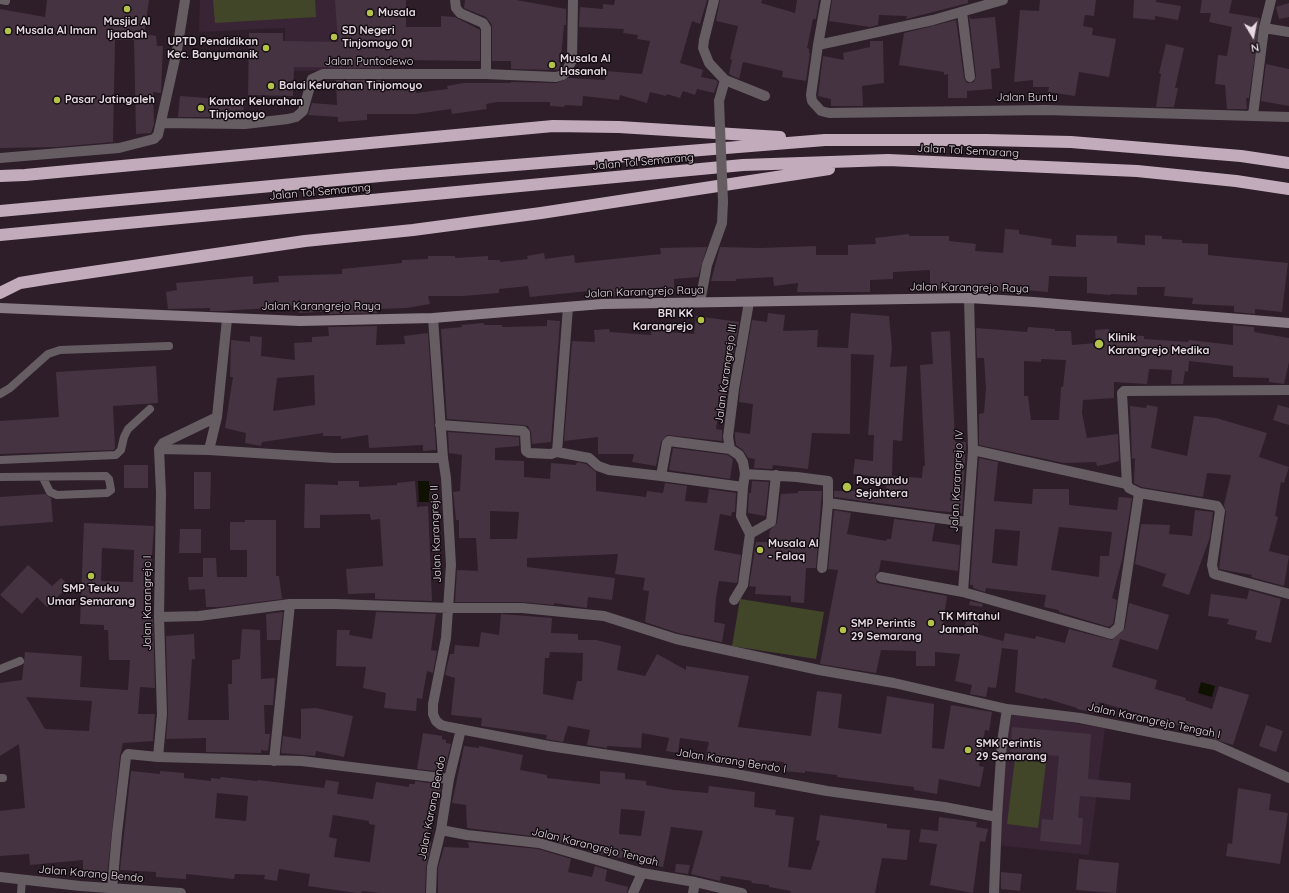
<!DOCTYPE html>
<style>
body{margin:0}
#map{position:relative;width:1289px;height:893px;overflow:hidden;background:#2e1e2a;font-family:Quicksand,sans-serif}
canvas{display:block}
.north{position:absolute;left:1233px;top:16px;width:40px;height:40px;-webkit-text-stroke:3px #120b10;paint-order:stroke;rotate:170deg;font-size:11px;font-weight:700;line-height:16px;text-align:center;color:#e6dae3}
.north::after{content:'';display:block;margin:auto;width:14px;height:18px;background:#e6dae3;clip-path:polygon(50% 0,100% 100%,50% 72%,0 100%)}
</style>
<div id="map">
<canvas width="1289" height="893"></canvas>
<div class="north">N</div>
</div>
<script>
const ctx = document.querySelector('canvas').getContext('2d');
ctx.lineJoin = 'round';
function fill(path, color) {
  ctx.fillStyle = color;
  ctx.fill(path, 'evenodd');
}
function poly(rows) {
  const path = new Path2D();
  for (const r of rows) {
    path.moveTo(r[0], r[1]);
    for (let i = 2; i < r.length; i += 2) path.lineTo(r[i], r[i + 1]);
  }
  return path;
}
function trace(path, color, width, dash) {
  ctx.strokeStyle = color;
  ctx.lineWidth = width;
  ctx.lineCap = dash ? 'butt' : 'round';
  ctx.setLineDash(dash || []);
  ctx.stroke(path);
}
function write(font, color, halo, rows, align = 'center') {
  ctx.font = font + ' Quicksand,sans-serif';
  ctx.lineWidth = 3;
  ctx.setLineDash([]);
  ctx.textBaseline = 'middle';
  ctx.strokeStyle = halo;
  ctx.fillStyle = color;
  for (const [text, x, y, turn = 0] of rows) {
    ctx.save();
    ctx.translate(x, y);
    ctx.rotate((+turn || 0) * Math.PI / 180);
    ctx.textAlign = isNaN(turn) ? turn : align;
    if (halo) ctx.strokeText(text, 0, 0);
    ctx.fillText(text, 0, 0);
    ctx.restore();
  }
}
fill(poly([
 [200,0,381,0,383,70,284,71,285,28,199,32],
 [1010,713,1105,728,1089,855,997,845]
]), '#392435');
fill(poly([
 [213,0,315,0,316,17,215,23],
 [740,599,824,612,816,659,732,646],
 [1015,759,1046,763,1038,828,1007,824]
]), '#414629');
fill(poly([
 [418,481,429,481,429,502,419,502],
 [1201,682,1215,686,1212,697,1198,693]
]), '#0f1200');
fill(poly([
 [47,0,149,0,144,34,156,36,157,46,163,46,161,93,153,92,154,124,151,133,136,134,134,40,115,40,113,142,58,147,0,148,0,9,45,17],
 [335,0,406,0,406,27,441,27,441,16,455,17,480,30,480,61,403,60,403,63,381,62,381,68,294,67,293,96,248,95,249,33,283,33,283,41,338,42],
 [465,0,516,0,566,9,566,25,564,25,560,69,555,70,511,69,511,61,492,61,492,25,486,17,464,8],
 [615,0,707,0,700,24,692,21,680,63,703,70,701,77,716,80,718,82,714,93,697,89,695,95,683,91,680,98,667,94,666,96,650,92,647,103,620,95,619,100,583,96,582,106,565,105,564,107,550,106,550,102,497,102,486,104,487,109,452,114,451,109,416,114,367,114,367,120,338,122,338,117,308,115,312,103,337,105,336,80,381,80,381,85,416,86,416,93,448,89,447,86,463,83,511,83,511,82,556,83,569,78,605,80,606,71,642,74,650,41,637,39,638,35,623,33,624,29,579,27,580,7,603,9,603,4,614,5],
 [720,0,762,0,761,3,795,13,797,0,819,0,816,19,813,19,807,48,809,49,809,53,810,53,806,81,782,77,783,71,743,62,739,79,729,74,732,60,730,59,738,26,716,21],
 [832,0,968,0,968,3,906,19,907,16,879,15,878,25,870,27,829,21],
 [1040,0,1096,0,1094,16,1085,15,1083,26,1093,28,1092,35,1116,39,1109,77,1079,72,1075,96,1048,92,1049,87,1033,87,1033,80,1014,82,1020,10,1039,11],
 [1134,0,1156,0,1156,2,1181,6,1178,20,1155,16,1155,20,1133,18],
 [1202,0,1232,0,1229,13,1260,18,1249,98,1246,98,1247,109,1227,109,1225,85,1215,84,1218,55,1227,56,1232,27,1209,22,1211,13,1200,13],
 [1289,3,1289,17,1279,19,1276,7],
 [969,16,971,19,995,17,1000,68,991,69,992,89,967,91,967,98,948,98,948,74,944,75,944,72,899,65,904,33,956,20,964,78,967,83,974,82,976,76],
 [870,41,883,41,884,83,862,86,863,106,831,106,831,99,818,96,823,56,844,60,843,53,870,47],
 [1166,44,1184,48,1175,88,1178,88,1174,107,1156,107,1161,74,1159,73],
 [1266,64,1289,69,1289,106,1261,101],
 [180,96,245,101,242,117,178,117],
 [1005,229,1019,230,1019,234,1052,239,1051,245,1076,247,1076,235,1117,236,1117,243,1145,245,1145,235,1162,236,1162,239,1182,240,1182,243,1208,244,1208,255,1288,263,1282,312,1255,309,1255,314,1234,312,1234,306,1192,304,1193,298,1164,296,1165,287,1137,287,1137,295,1111,294,1110,295,1087,293,1087,277,1049,276,1048,292,1024,290,1023,293,948,285,948,289,930,289,930,270,893,272,893,279,870,280,870,292,797,292,798,283,774,286,773,277,736,279,736,281,711,281,720,247,760,248,816,246,816,255,848,255,848,245,876,244,875,238,909,234,909,236,949,236,949,241,976,244,975,251,1003,253],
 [707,247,698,277,674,279,674,292,610,297,589,299,588,291,530,297,528,286,499,289,499,293,463,296,428,296,430,304,407,308,378,309,377,313,327,314,327,312,319,312,299,313,298,306,222,311,210,311,210,308,168,309,166,292,177,290,176,283,253,276,253,284,279,282,278,276,342,274,342,269,402,263,402,260,428,259,428,256,455,256,455,258,488,256,488,260,500,260,500,262,528,259,527,256,544,253,545,259,574,255,575,263,661,254,660,248],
 [768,313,785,315,783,331,818,330,817,347,848,348,851,313,889,316,892,348,890,367,907,366,902,441,893,440,892,476,922,478,923,466,925,466,920,365,933,364,931,332,950,331,955,442,966,442,962,513,937,511,834,497,834,491,886,490,886,478,853,474,855,459,873,461,874,435,868,435,874,355,851,354,850,434,812,433,808,469,773,465,772,469,754,468,755,459,748,458,743,450,736,445,735,437,735,432,750,434,753,404,739,402,740,390,752,320,767,322],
 [696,316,739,322,726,399,725,402,720,401,716,429,722,430,722,441,667,435,661,442,656,466,632,462,634,454,598,454,598,437,564,441,572,341,595,342,594,330,609,329,610,332,651,335,652,327,669,329,669,332,694,334],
 [547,320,560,321,551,442,532,444,531,432,528,426,523,425,447,419,441,329,462,327,461,325,484,323,484,325,502,325,502,327,547,326],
 [1233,325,1254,327,1254,332,1289,338,1289,362,1284,384,1269,382,1269,378,1233,377,1233,366,1189,361,1188,372,1185,371,1183,384,1171,384,1172,370,1149,369,1147,384,1114,382,1114,398,1083,400,1082,413,1087,438,1118,434,1119,461,1108,464,1097,466,1096,462,1064,463,979,445,979,414,984,413,986,389,984,358,977,358,976,328,1027,332,1028,327,1055,329,1055,331,1071,331,1072,345,1096,343,1095,330,1109,329,1110,334,1144,336,1144,339,1188,342,1189,340,1233,345],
 [1041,359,1066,360,1063,387,1061,387,1059,420,1031,420,1028,396,1024,396,1024,361,1041,362],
 [377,326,376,345,405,344,404,336,428,333,436,450,423,451,423,445,369,448,368,435,341,439,341,436,323,436,323,433,262,442,261,446,245,443,246,433,225,428,233,377,230,377,231,340,250,342,250,336,262,337,261,356,295,360,294,343,312,342,312,337,329,336,328,327],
 [314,375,315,405,273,411,277,378],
 [156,366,158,403,113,406,115,448,114,450,0,454,0,421,59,417,56,372],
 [1147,405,1158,407,1151,448,1187,456,1194,416,1216,418,1267,433,1259,457,1289,467,1284,483,1281,482,1275,516,1278,517,1269,551,1289,556,1284,586,1251,577,1252,575,1219,569,1226,512,1224,505,1231,475,1207,473,1203,497,1141,487,1134,483,1135,458,1132,459,1130,406,1146,408],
 [1278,405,1289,408,1289,425,1273,420],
 [448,432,519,437,519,446,495,448,495,460,524,461,524,477,550,479,551,463,576,465,577,462,586,464,596,472,596,491,646,497,647,491,663,493,665,483,687,486,685,501,707,503,709,489,736,493,735,512,732,512,731,516,720,514,714,550,741,555,737,583,719,581,716,598,714,622,725,624,722,642,678,633,645,622,649,591,643,590,645,578,615,574,618,554,527,558,527,567,615,578,612,600,588,597,587,608,554,603,554,605,522,602,455,602,457,570,478,571,476,538,459,538,459,520,456,520,453,492,460,491,462,455,449,453],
 [490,511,519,512,517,539,490,539],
 [673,448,728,455,733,459,730,479,669,470],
 [979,458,998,462,994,501,1032,504,1033,489,1069,489,1069,505,1117,510,1119,497,1132,498,1122,560,1112,598,1117,600,1113,624,1109,627,1059,612,1059,610,1044,607,1046,595,986,588,985,592,973,588,973,585,970,585],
 [1059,527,1112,532,1109,556,1100,556,1099,577,1051,570],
 [995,529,1020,531,1017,566,992,563],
 [124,465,148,465,148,488,124,488],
 [194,472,211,472,210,509,194,509],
 [338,481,359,481,359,487,397,485,397,483,415,481,417,507,428,506,432,601,375,599,375,593,348,594,346,569,383,566,380,519,371,520,370,514,320,515,320,528,304,528,305,484,338,485],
 [752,481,769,482,765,516,748,513,749,493,751,493],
 [798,491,822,491,816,568,806,568,804,603,791,602,791,596,755,594,756,587,749,586,756,542,768,542,770,530,777,523,781,494,798,493],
 [45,494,51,498,53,522,0,526,0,497],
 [834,510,851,513,847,534,886,541,887,539,891,539,894,519,935,524,932,541,960,545,958,571,881,560,879,571,875,575,877,583,947,596,942,632,963,636,966,620,979,623,977,634,1003,641,1002,647,1005,633,1035,639,1036,636,1065,643,1069,629,1112,640,1125,628,1129,603,1169,615,1158,650,1120,639,1112,667,1157,680,1155,689,1186,698,1185,700,1212,709,1219,686,1249,695,1233,745,1181,729,1182,726,1099,702,1097,713,1077,709,1077,708,1044,698,1043,699,1015,692,1018,650,1002,648,996,688,988,687,986,697,970,694,972,685,955,681,960,654,935,652,935,666,916,666,916,651,881,650,876,673,820,664,838,570,828,569],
 [1195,510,1213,512,1210,537,1189,595,1162,586,1166,574,1135,564,1141,524,1170,525,1169,534,1192,536],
 [245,520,276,520,276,576,279,576,282,599,220,607,206,607,205,589,189,590,188,577,203,577,203,558,216,558,217,577,247,577,247,550,230,550,230,522,245,522],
 [84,523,154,526,148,618,153,618,155,688,140,687,138,714,155,714,153,741,123,743,120,756,107,876,83,876,83,860,30,865,29,854,0,856,0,811,25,808,19,744,0,756,0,683,22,680,25,652,82,656,80,687,128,690,130,660,109,660,108,630,104,630,104,625,80,624],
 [102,548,134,550,133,582,101,581],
 [26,697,92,701,89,731,45,729],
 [180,529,201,529,201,553,179,553],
 [28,565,52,586,61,578,69,586,47,607,37,597,22,614,0,595],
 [1249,590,1281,599,1271,643,1255,639,1257,631,1227,624,1229,619,1208,616,1211,594,1247,599],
 [970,601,983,604,982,607,969,605],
 [283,612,280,640,267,640,266,614],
 [376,612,436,614,431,650,437,651,433,673,427,671,422,699,417,698,416,711,384,708,386,693,363,688,366,667,336,666,337,630,350,630,349,635,372,639],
 [501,614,552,618,551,633,578,634,578,640,596,640,621,646,617,670,645,676,657,654,686,670,686,666,749,676,738,727,811,736,817,691,842,694,838,728,881,734,887,696,934,704,932,748,944,749,951,705,992,712,989,731,985,730,979,766,984,767,980,787,939,779,937,794,914,790,914,787,837,777,837,775,805,771,805,773,783,771,784,762,760,760,759,766,732,763,731,765,705,760,709,742,680,738,678,753,666,751,669,738,642,733,641,748,607,746,607,748,587,745,590,730,568,726,563,742,546,739,547,735,481,726,482,718,451,715,455,678,445,675,450,654,454,654,455,645,479,647,481,632,499,635],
 [550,652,583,653,582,681,577,681,573,700,543,694,545,658,549,658],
 [242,629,260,630,261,679,275,678,273,705,264,705,265,734,270,734,268,751,261,750,261,753,206,752,206,738,166,739,168,714,166,636,194,634,195,659,192,659,188,720,229,720,228,684,232,684,232,660,240,659],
 [316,708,353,716,344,757,316,751,315,756,281,753,283,736,301,739,301,709],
 [1266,725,1283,731,1276,752,1259,746],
 [1012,727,1091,734,1088,779,1131,783,1130,800,1080,796,1078,818,1083,818,1081,845,1040,841,1042,819,1053,820,1059,756,1010,752],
 [423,733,442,736,442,739,446,740,446,743,451,744,444,772,417,769],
 [464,746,479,748,479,746,523,755,520,770,547,775,547,778,600,784,600,771,625,773,625,779,646,781,646,785,674,790,708,793,709,786,755,792,754,807,776,810,775,815,794,817,788,867,811,870,820,841,816,840,820,815,887,824,887,828,910,830,907,860,882,858,875,893,790,893,791,891,769,887,769,885,751,883,752,881,721,876,720,881,691,874,703,831,671,827,663,867,598,853,600,845,575,842,574,847,540,837,467,828,466,805,452,803],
 [621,809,645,811,641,836,619,834],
 [131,771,160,774,160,771,184,773,184,778,211,781,211,778,220,779,221,777,257,781,258,780,324,788,326,780,339,782,337,794,373,799,376,782,409,787,409,784,415,784,415,781,442,785,434,817,430,817,427,841,431,841,431,844,426,867,425,893,381,893,362,891,361,893,357,893,308,886,310,874,279,869,277,881,264,879,265,875,235,874,234,879,186,874,186,879,156,877,156,872,120,870],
 [217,793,248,796,246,821,215,818],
 [333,815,369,821,369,824,375,825,370,862,334,857,337,839,329,837],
 [1238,788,1271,794,1269,810,1288,813,1280,864,1226,856,1228,843,1232,844],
 [939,817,977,822,976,827,988,829,985,842,980,841,973,893,930,885,937,844,919,842,921,829,938,831],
 [468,842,538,849,571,859,568,872,592,877,595,866,607,870,605,881,628,887,627,893,438,893,438,868,444,847,469,848],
 [1079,859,1119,863,1116,893,1076,890],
 [676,864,690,865,688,874,675,872],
 [1001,872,1022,874,1020,891,1001,889]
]), '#453341');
trace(poly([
 [0,0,6,1],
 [0,394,10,388,48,354,60,350,169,346],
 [0,460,116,455,121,450,124,437,128,429,150,409],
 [0,477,106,476,109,479,111,490,107,493,57,495,50,492,43,478],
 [0,669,20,661],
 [0,778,3,778],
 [21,893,22,880]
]), '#665d63', 8);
trace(poly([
 [455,0,456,8,460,13,483,23,486,28,486,74],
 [714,0,704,40,703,48,709,63,725,80,765,96],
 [1003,0,933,20,818,45,811,95,812,101,821,111,829,113,1045,110,1289,117],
 [962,12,970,77],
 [1264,28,1289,32],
 [818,45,826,0],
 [719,101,725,80],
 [1253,115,1264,28,1271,0],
 [161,123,245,124,288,119,296,117,303,111,312,79,323,74,486,74,556,77,563,75,566,72,572,60,573,0],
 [0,158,119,148,154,139,158,135,177,50,185,0],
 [700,302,707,265,722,223,723,202],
 [433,318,443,458,446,478,451,565,446,638,433,704,433,714,436,721,441,725,449,727,549,746,730,773,827,791,944,807,997,817],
 [440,425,523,431,525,433,526,451,529,453,551,454,557,452,589,458,598,466,609,470,661,476,667,443,669,441,730,449,739,455,743,462,745,474,743,487],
 [159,449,163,443,217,417],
 [730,449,728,437,734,389,749,302],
 [209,450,217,417,227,319],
 [973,450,1127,484,1129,488,1139,493,1217,506,1220,511,1212,565,1214,574,1289,594],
 [557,452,568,307],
 [745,474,797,477,828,481,828,503,822,568],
 [661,476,743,487,741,516,750,534,743,585,734,600],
 [1127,484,1122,393,1124,391,1289,390],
 [828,503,967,522],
 [750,534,771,522,776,475],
 [881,577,963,592,1111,634,1119,627,1139,493],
 [963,592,973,450,969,298],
 [159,617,199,616,290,604,335,604,449,608,522,608,604,616,676,639,819,670,894,683,1007,709,1080,718,1215,745,1289,778],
 [158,757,162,714,159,617,161,493,159,449,209,450,334,458,443,458],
 [274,761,290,604],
 [441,830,467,835,539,843,642,873,695,882,742,893],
 [0,877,80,886,181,893],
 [112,889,117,833,126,757,128,754,158,757,302,761,449,779],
 [431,893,432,867,441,830,449,779,461,729],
 [633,893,642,873],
 [693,893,695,882],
 [994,893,997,817,1002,742,1007,709]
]), '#665d63', 10);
trace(poly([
 [0,308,300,321,433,318,602,304,969,298,1034,302,1289,323]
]), '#8b7d87', 10);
trace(poly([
 [0,176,25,175,553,126,619,127,780,137],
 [0,211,391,175,825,140,986,140,1071,142,1241,156,1289,163],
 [0,235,743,165,888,160,1137,171,1236,181,1289,189],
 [0,293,20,283,51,278,305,241,413,230,541,213,829,169]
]), '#c2acbc', 12);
trace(poly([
 [719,101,723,202]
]), '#665d63', 10);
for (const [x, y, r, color] of [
 [127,9,4,"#b3c24b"],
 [370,13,4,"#b3c24b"],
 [8,31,4,"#b3c24b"],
 [334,37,4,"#b3c24b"],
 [266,48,4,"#b3c24b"],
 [552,65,4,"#b3c24b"],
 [271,86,4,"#b3c24b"],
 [57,100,4,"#b3c24b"],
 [201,108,4,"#b3c24b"],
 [701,320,4,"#b3c24b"],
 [1099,344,5,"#b3c24b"],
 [847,487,5,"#b3c24b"],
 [760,550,4,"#b3c24b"],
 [91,576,4,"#b3c24b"],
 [931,623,4,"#b3c24b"],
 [843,630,4,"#b3c24b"],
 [968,750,4,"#b3c24b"]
]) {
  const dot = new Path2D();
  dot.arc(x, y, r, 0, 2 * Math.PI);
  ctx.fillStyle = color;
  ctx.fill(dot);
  trace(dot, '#120b10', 1.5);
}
write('bold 11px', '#e6dae3', '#120b10', [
 ["Musala",378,13],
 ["Masjid Al",127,22,"center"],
 ["Ijaabah",127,35,"center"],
 ["Musala Al Iman",16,31],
 ["SD Negeri",342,31],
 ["Tinjomoyo 01",342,44],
 ["UPTD Pendidikan",258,42,"right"],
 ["Kec. Banyumanik",258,55,"right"],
 ["Musala Al",560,59],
 ["Hasanah",560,72],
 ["Balai Kelurahan Tinjomoyo",279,86],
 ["Pasar Jatingaleh",65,100],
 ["Kantor Kelurahan",209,102],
 ["Tinjomoyo",209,115],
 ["BRI KK",693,314,"right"],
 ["Karangrejo",693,327,"right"],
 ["Klinik",1108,338],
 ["Karangrejo Medika",1108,351],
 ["Posyandu",856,481],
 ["Sejahtera",856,494],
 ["Musala Al",768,544],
 ["- Falaq",768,557],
 ["SMP Teuku",91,589,"center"],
 ["Umar Semarang",91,602,"center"],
 ["TK Miftahul",939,617],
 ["Jannah",939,630],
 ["SMP Perintis",851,624],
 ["29 Semarang",851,637],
 ["SMK Perintis",976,744],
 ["29 Semarang",976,757]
], 'left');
write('11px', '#e6dae3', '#120b10', [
 ["Jalan Puntodewo",369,62],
 ["Jalan Buntu",1027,98],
 ["Jalan Tol Semarang",968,151,3],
 ["Jalan Tol Semarang",643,162,-5],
 ["Jalan Tol Semarang",320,192,-5],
 ["Jalan Karangrejo Raya",969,288,1],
 ["Jalan Karangrejo Raya",644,292,-2],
 ["Jalan Karangrejo Raya",321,307],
 ["Jalan Karangrejo III",726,374,-82],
 ["Jalan Karangrejo IV",957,481,-87],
 ["Jalan Karangrejo II",436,534,-92],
 ["Jalan Karangrejo I",148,603,-90],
 ["Jalan Karangrejo Tengah I",1154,721,12],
 ["Jalan Karang Bendo I",731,761,9],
 ["Jalan Karang Bendo",432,808,-79],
 ["Jalan Karangrejo Tengah",595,847,14],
 ["Jalan Karang Bendo",91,874,5]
]);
</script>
